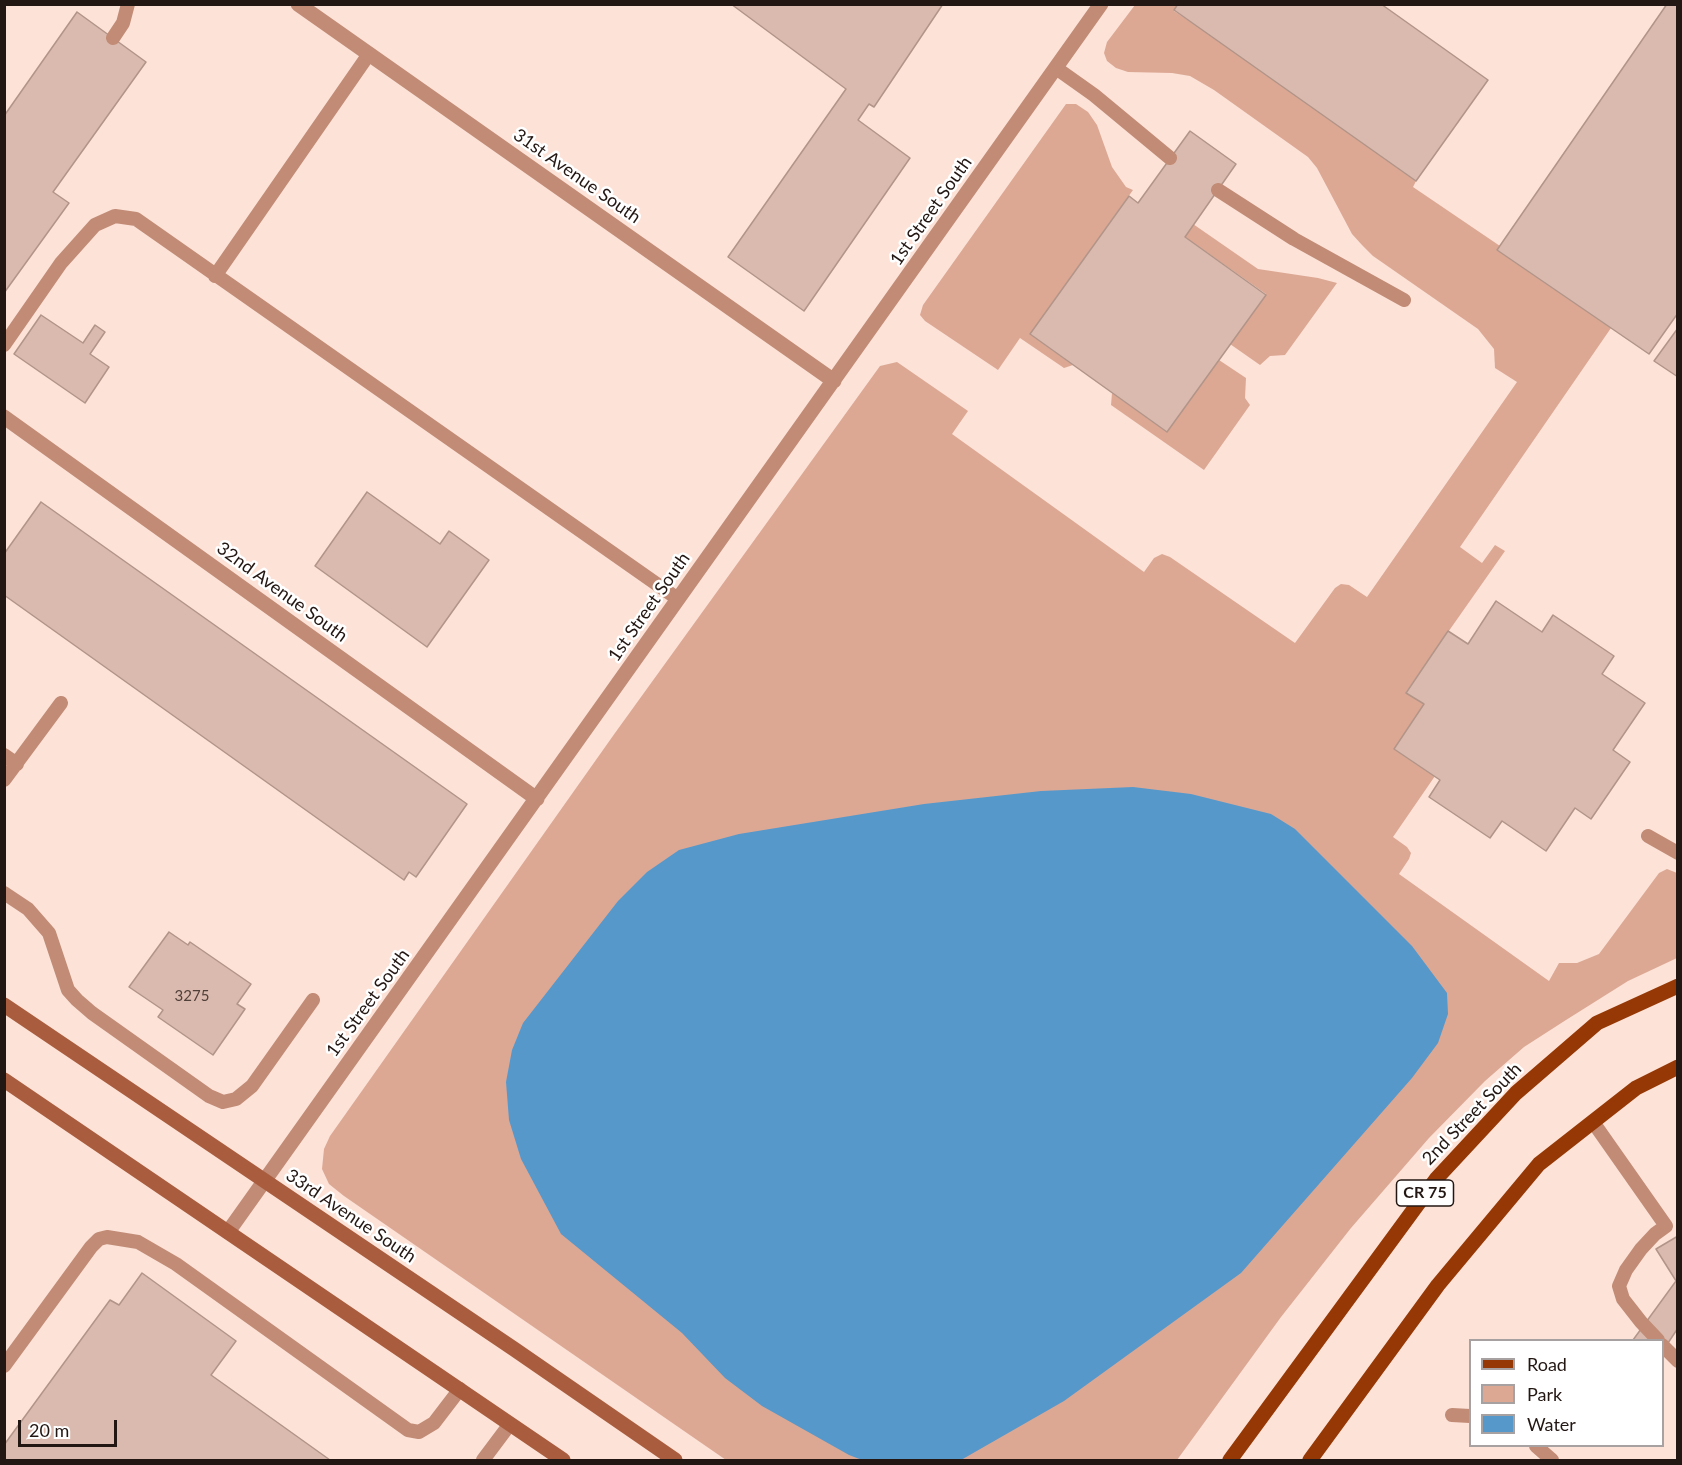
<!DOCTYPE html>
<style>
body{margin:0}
#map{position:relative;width:1682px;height:1465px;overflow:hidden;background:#fce2d7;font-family:Lato,sans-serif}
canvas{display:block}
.frame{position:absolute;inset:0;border:6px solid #231713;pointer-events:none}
.legend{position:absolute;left:1469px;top:1339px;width:195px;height:108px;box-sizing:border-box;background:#fff;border:2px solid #a7a2a1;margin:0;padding:8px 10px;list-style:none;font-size:18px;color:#231713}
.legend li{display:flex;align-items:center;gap:12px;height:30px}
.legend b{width:30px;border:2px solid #a7a2a1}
.scale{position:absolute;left:18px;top:1420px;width:99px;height:27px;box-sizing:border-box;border:3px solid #231713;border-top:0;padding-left:8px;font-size:18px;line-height:21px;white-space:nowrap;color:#231713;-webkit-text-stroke:4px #fff;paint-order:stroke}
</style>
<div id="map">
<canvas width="1682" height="1465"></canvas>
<div class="frame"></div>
<ul class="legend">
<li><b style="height:8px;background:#953805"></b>Road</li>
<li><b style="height:16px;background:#dca894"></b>Park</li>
<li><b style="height:16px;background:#5798ca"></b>Water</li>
</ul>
<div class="scale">20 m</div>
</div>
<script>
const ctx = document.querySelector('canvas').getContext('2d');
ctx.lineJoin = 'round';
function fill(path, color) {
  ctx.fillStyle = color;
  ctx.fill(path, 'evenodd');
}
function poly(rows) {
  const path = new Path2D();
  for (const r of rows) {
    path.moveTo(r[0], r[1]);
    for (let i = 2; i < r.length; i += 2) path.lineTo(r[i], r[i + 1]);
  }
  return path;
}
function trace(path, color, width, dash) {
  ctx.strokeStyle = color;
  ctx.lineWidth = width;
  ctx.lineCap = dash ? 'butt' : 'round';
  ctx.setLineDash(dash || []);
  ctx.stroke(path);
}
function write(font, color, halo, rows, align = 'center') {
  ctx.font = font + ' Lato,sans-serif';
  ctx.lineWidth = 5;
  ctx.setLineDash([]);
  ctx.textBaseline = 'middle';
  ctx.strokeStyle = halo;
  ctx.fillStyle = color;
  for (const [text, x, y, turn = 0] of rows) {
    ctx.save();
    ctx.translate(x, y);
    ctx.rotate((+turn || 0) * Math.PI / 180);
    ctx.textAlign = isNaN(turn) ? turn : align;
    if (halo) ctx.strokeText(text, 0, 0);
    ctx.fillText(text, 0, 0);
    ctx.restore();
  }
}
fill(poly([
 [1135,5,1178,5,1174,11,1236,51,1416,181,1413,187,1500,246,1497,250,1611,328,1460,547,1482,563,1495,545,1505,551,1406,692,1424,704,1394,749,1435,776,1393,837,1407,847,1411,853,1409,859,1399,874,1549,981,1559,963,1577,963,1599,954,1659,873,1667,869,1677,873,1677,958,1628,981,1566,1020,1524,1047,1485,1081,1429,1138,1351,1228,1281,1317,1177,1460,726,1460,344,1196,329,1184,322,1169,324,1149,330,1136,615,733,880,366,897,362,968,411,952,434,1144,572,1154,558,1162,554,1170,557,1295,643,1335,588,1341,584,1349,585,1367,597,1517,382,1495,368,1494,349,1478,329,1373,256,1362,245,1352,234,1317,168,1308,157,1214,90,1190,76,1172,73,1128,72,1116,68,1107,61,1104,53,1107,42],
 [1066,104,1076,104,1088,112,1097,125,1112,167,1126,187,1133,190,1030,334,1073,365,1064,368,1020,338,998,370,925,321,920,315,923,305],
 [1193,224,1258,269,1318,278,1337,283,1285,355,1270,356,1260,365,1230,344,1266,294,1185,237],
 [1219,360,1246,378,1245,398,1250,405,1204,470,1111,405,1112,393,1167,432]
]), '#dca894');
fill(poly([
 [1133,787,1191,794,1271,814,1295,829,1412,946,1447,993,1448,1014,1438,1043,1412,1078,1241,1273,1064,1401,961,1460,862,1460,849,1455,762,1406,725,1378,682,1333,561,1234,521,1159,509,1120,506,1082,512,1050,523,1023,618,901,647,872,679,850,739,834,924,804,1041,791]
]), '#5798ca');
const building = poly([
 [731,4,943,4,874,107,869,104,858,120,910,158,804,311,728,257,846,89,731,4],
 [1178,4,1381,4,1488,80,1416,181,1174,10,1178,4],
 [1667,4,1678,4,1678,313,1649,354,1497,250,1667,4],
 [77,12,146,62,53,192,69,203,4,293,4,116,77,12],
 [1190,131,1236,164,1185,237,1266,295,1167,432,1030,334,1129,196,1138,203,1190,131],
 [41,315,83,343,95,325,105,332,90,354,109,367,85,403,14,354,41,315],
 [1678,328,1678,377,1654,361,1678,328],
 [367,492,440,544,449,531,489,560,427,647,315,566,367,492],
 [41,502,467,804,416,877,409,872,404,880,4,595,4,554,41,502],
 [1496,601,1542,632,1553,615,1614,656,1602,674,1645,703,1613,750,1630,762,1591,819,1575,808,1546,851,1502,821,1490,838,1429,797,1440,780,1394,749,1424,704,1406,693,1448,631,1468,644,1496,601],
 [169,932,188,945,190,942,251,984,237,1004,245,1009,213,1055,158,1017,163,1010,129,987,169,932],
 [1678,1236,1678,1284,1656,1249,1678,1236],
 [142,1273,236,1341,211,1375,330,1460,4,1460,4,1445,110,1300,119,1305,142,1273],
 [1676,1281,1678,1284,1678,1328,1662,1352,1662,1340,1633,1340,1676,1281]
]);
fill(building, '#dabaae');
trace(building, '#b29488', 1.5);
trace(poly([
 [113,38,123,23,128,4],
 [1056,68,1094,95,1170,158],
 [1218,190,1294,239,1404,300],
 [215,276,369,54],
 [4,345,61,263,95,225,115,216,136,219,678,599],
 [4,755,17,764],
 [4,780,61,703],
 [1648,836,1678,853],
 [4,893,28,909,49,933,68,990,77,1000,92,1013,209,1096,223,1102,236,1099,252,1086,313,1000],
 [1593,1122,1666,1226,1655,1234,1641,1249,1626,1270,1619,1286,1623,1299,1641,1322,1658,1340],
 [1662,1345,1678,1361],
 [4,1366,91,1247,99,1239,107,1237,138,1242,176,1264,408,1430,419,1432,434,1423,460,1389],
 [1452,1415,1470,1416],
 [1536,1446,1552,1460],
 [483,1460,510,1424]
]), '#c18b76', 14);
trace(poly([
 [298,4,834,381],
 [4,417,537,799],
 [228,1232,1101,4]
]), '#c18b76', 15);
trace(poly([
 [4,1005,514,1349,675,1460],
 [4,1080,563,1460]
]), '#a95d3e', 15);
trace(poly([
 [1230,1460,1437,1178,1516,1093,1597,1023,1678,986],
 [1310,1460,1438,1285,1539,1164,1636,1088,1678,1067]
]), '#953805', 15);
write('15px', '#51403a', null, [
 ["3275",192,996]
]);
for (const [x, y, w] of [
 [1425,1193,57]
]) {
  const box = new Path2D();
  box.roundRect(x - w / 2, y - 13, w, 26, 4.5);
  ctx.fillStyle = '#fff';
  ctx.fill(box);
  trace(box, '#231713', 1.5);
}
write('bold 16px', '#231713', null, [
 ["CR 75",1425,1193]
]);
write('18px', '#231713', '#fff', [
 ["31st Avenue South",577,176,35],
 ["1st Street South",931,211,-55],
 ["32nd Avenue South",282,592,36],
 ["1st Street South",649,607,-55],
 ["1st Street South",368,1003,-54],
 ["2nd Street South",1472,1114,-46],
 ["33rd Avenue South",351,1216,34]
]);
</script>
